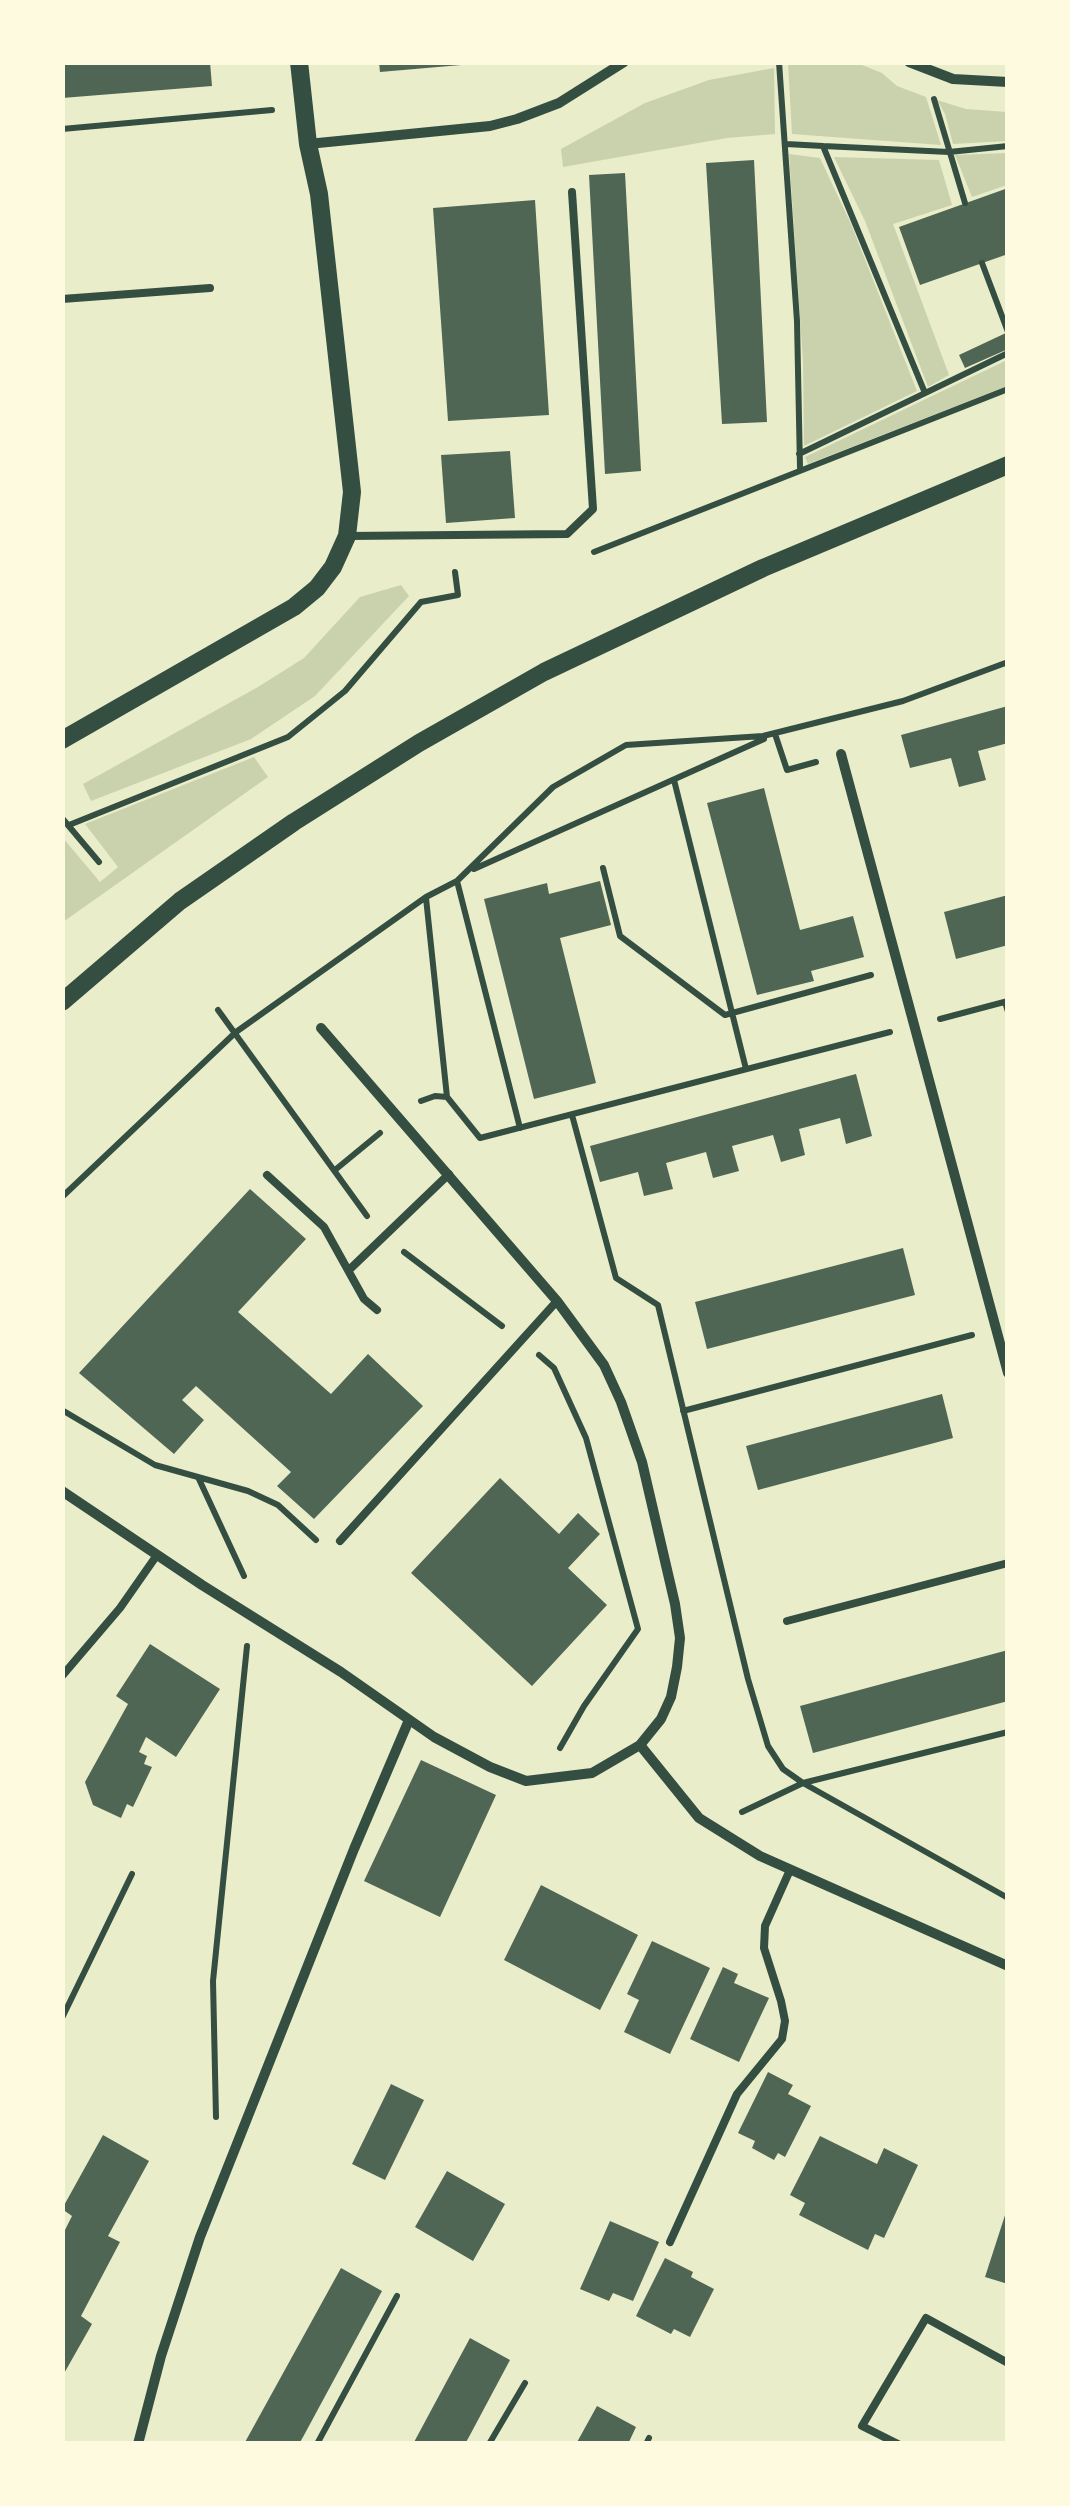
<!DOCTYPE html>
<style>
body{margin:0}
#map{position:relative;width:1070px;height:2506px;overflow:hidden;background:#e9edc9;font-family:"Fira Sans Condensed",sans-serif}
canvas{display:block}
.frame{position:absolute;inset:0;border:65px solid #fefae0;pointer-events:none}
</style>
<div id="map">
<canvas width="1070" height="2506"></canvas>
<div class="frame"></div>
</div>
<script>
const ctx = document.querySelector('canvas').getContext('2d');
ctx.lineJoin = 'round';
function fill(path, color) {
  ctx.fillStyle = color;
  ctx.fill(path, 'evenodd');
}
function poly(rows) {
  const path = new Path2D();
  for (const r of rows) {
    path.moveTo(r[0], r[1]);
    for (let i = 2; i < r.length; i += 2) path.lineTo(r[i], r[i + 1]);
  }
  return path;
}
function trace(path, color, width, dash) {
  ctx.strokeStyle = color;
  ctx.lineWidth = width;
  ctx.lineCap = dash ? 'butt' : 'round';
  ctx.setLineDash(dash || []);
  ctx.stroke(path);
}
fill(poly([
 [788,63,857,63,882,73,897,86,926,97,941,145,792,134],
 [774,68,775,134,727,138,563,167,561,149,645,103,709,80],
 [937,100,966,109,1007,112,1007,141,953,144,945,114],
 [1007,153,1007,185,972,197,955,155],
 [789,154,820,158,851,224,917,391,804,446,803,363],
 [834,157,939,160,952,205,893,224,949,375,928,387,865,221],
 [1007,360,1007,386,808,464,805,457],
 [401,585,409,596,315,696,251,739,91,801,83,784,258,687,304,658,360,597],
 [254,757,268,777,63,922,63,838,100,882,118,867,85,824]
]), '#cad2ad');
fill(poly([
 [62,62,210,62,212,86,62,98],
 [379,62,461,62,461,65,380,72],
 [754,160,767,422,722,424,706,163],
 [625,173,641,471,605,474,589,175],
 [1008,188,1008,254,920,285,899,227],
 [535,200,549,415,448,421,433,208],
 [1008,332,1008,349,965,368,959,355],
 [510,451,515,518,446,523,441,455],
 [1008,706,1008,743,978,751,986,780,959,787,951,758,910,768,901,735],
 [764,788,800,930,853,916,864,957,811,971,814,981,757,995,707,803],
 [600,881,611,925,560,938,596,1083,534,1099,484,899,547,883,549,894],
 [1008,895,1008,945,956,959,944,912],
 [856,1074,872,1136,846,1144,840,1118,799,1129,805,1155,781,1162,773,1135,732,1146,739,1171,713,1178,706,1152,666,1163,673,1189,644,1196,638,1172,600,1182,590,1146],
 [250,1189,306,1239,238,1312,331,1394,368,1354,423,1406,314,1519,277,1486,291,1472,196,1386,182,1400,204,1420,174,1454,79,1373],
 [903,1248,915,1295,707,1349,695,1302],
 [942,1394,953,1438,758,1490,746,1446],
 [500,1478,559,1534,578,1513,600,1534,568,1568,607,1605,532,1686,411,1573],
 [150,1644,220,1689,176,1757,146,1737,139,1752,147,1756,144,1764,152,1767,133,1807,127,1804,121,1818,93,1805,85,1782,128,1704,116,1696],
 [1008,1650,1008,1701,813,1753,800,1706],
 [421,1760,496,1795,440,1917,364,1881],
 [541,1885,638,1935,600,2010,504,1960],
 [652,1941,710,1968,670,2054,624,2032,639,2000,627,1994],
 [723,1967,738,1974,734,1983,769,1998,739,2062,690,2039],
 [768,2072,793,2085,788,2094,811,2106,785,2157,778,2153,774,2160,752,2148,755,2141,738,2133],
 [391,2084,424,2100,385,2180,352,2164],
 [103,2135,149,2161,108,2236,120,2242,81,2316,92,2324,62,2377,62,2236,72,2216,62,2209],
 [820,2136,877,2164,884,2148,918,2165,884,2238,875,2234,868,2250,799,2215,805,2203,790,2195],
 [447,2171,505,2204,473,2261,415,2227],
 [1007,2209,1008,2209,1008,2284,985,2277],
 [610,2221,659,2242,633,2301,613,2293,609,2301,580,2289],
 [665,2258,693,2272,691,2277,714,2289,690,2337,674,2329,671,2334,636,2316],
 [341,2268,382,2291,303,2437,299,2444,244,2444],
 [470,2338,510,2360,470,2435,465,2444,413,2444],
 [597,2406,636,2427,628,2444,576,2444]
]), '#4f6655');
trace(poly([
 [779,62,797,321,800,468],
 [934,99,965,203],
 [62,129,272,110],
 [786,144,823,146,925,393],
 [823,146,949,152,1008,146],
 [982,263,1008,332],
 [799,454,1008,353],
 [594,552,1008,389],
 [775,734,787,770,816,762],
 [674,780,746,1069],
 [62,818,99,862],
 [69,825,288,737,345,691,421,602,458,595,455,572],
 [603,868,620,936,725,1015,871,975],
 [474,869,764,739],
 [457,881,520,1128],
 [426,898,447,1097],
 [1005,1002,1008,1012],
 [218,1010,367,1216],
 [940,1019,1008,1001],
 [421,1101,435,1096,447,1097,480,1138,890,1032],
 [572,1115,616,1278,658,1305,748,1679,768,1746,783,1769,803,1783,1008,1898],
 [335,1170,380,1133],
 [62,1197,236,1032,426,897,457,881,553,787,626,745,763,736,903,701,1008,662],
 [404,1252,502,1326],
 [539,1355,554,1368,586,1438,638,1629,584,1706,560,1748],
 [62,1410,155,1465,248,1491,278,1505,316,1540],
 [683,1411,972,1335],
 [198,1477,244,1576],
 [742,1812,803,1783,1008,1732],
 [62,2018,132,1874],
 [216,2117,213,1981,247,1646],
 [317,2444,397,2296],
 [489,2444,525,2383],
 [646,2444,649,2438]
]), '#344e41', 6);
trace(poly([
 [62,299,210,288],
 [347,536,567,534,593,509,572,192],
 [267,1175,324,1227,364,1299,377,1310],
 [349,1270,449,1174],
 [340,1541,557,1301],
 [787,1621,1008,1563],
 [62,1676,120,1608,157,1555],
 [670,2242,737,2094,782,2039,785,2021,781,2001,764,1948,765,1926,790,1870],
 [898,2444,862,2426,926,2318,1008,2363]
]), '#344e41', 8);
trace(poly([
 [909,62,953,79,1008,82],
 [308,144,490,126,517,119,559,103,624,62],
 [841,754,1008,1373],
 [62,1491,202,1585,341,1672,434,1737,490,1767,526,1781,592,1773,640,1745,661,1719,671,1697,677,1667,680,1638,675,1604,642,1462,621,1402,604,1365,557,1301,321,1028],
 [640,1745,699,1818,760,1856,1008,1966],
 [138,2444,161,2356,200,2237,354,1849,409,1720]
]), '#344e41', 10);
trace(poly([
 [62,740,294,607,317,588,333,567,347,536,352,492,319,194,308,144,299,62],
 [62,1002,180,901,294,822,419,743,544,672,763,568,1008,465]
]), '#344e41', 18);
</script>
